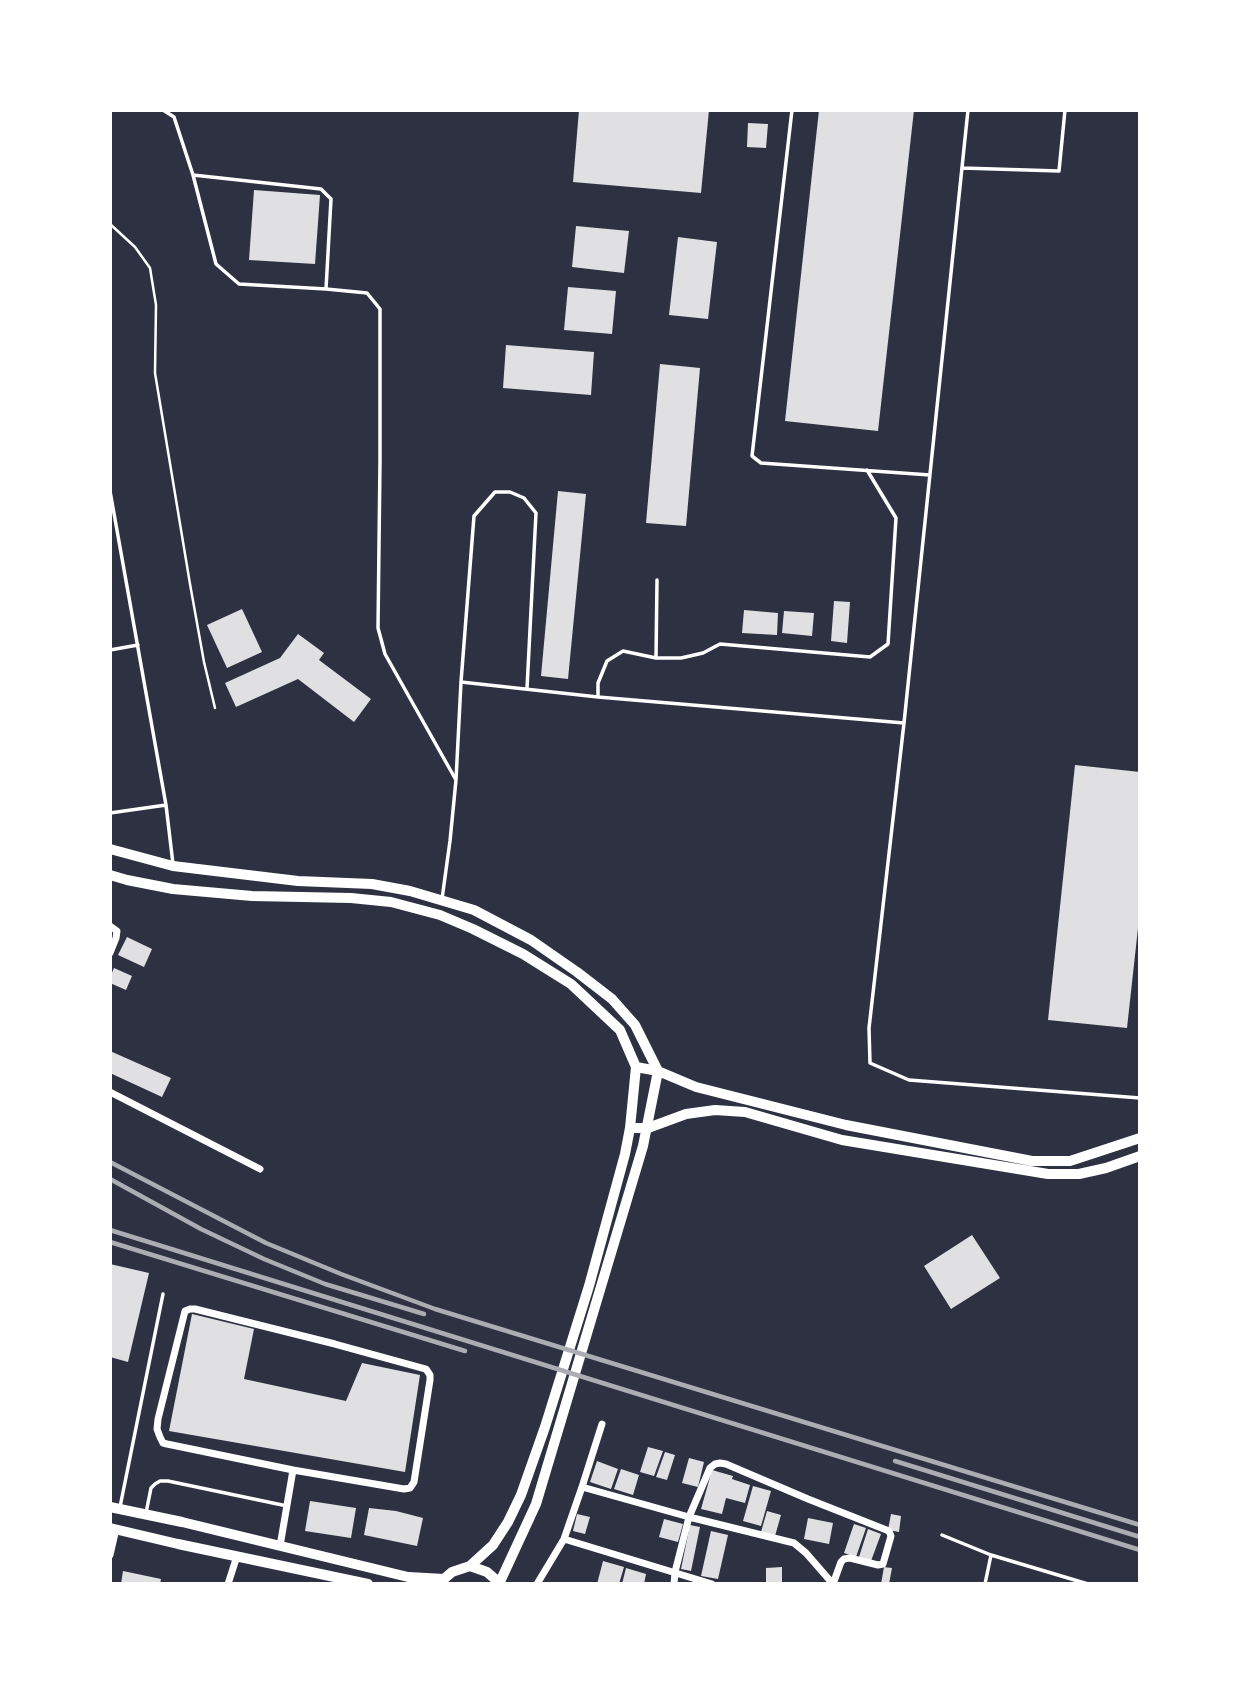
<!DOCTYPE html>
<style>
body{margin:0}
#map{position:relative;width:1250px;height:1694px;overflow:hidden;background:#2d3142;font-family:Helvetica,sans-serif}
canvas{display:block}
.frame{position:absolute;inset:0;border:112px solid #fff;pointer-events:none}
</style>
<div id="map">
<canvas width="1250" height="1694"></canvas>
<div class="frame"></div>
</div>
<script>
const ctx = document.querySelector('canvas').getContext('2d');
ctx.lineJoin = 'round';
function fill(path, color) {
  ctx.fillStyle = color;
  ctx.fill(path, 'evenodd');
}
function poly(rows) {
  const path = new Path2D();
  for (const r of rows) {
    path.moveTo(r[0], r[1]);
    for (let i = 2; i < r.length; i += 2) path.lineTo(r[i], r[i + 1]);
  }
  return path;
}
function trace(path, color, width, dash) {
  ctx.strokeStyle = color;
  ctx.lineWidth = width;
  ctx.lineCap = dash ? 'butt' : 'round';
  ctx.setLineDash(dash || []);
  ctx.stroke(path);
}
fill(poly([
 [579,110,709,110,701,193,573,182],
 [819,110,914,110,878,431,785,421],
 [748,123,768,124,766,148,747,147],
 [254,190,320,195,315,264,249,260],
 [576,226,629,231,624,273,572,267],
 [678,237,717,242,708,319,669,315],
 [568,287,616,291,612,334,564,330],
 [506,345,594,352,591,395,503,388],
 [660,364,700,368,686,526,646,523],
 [558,491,586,494,568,679,541,676],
 [834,601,850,602,847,643,831,641],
 [242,609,262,652,227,668,207,625],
 [744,610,778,613,777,635,742,633],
 [784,611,814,613,812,636,782,633],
 [298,634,324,653,319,660,371,699,354,722,298,679,236,707,225,683,280,658],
 [1075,765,1140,772,1140,910,1127,1028,1048,1020],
 [127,937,152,949,144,967,118,955],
 [114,968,132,976,126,990,110,983,110,977],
 [110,1051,171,1078,162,1097,110,1073],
 [972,1235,1000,1278,951,1309,924,1266],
 [110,1264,149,1273,128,1362,110,1357],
 [192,1314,254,1329,244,1379,346,1401,362,1363,420,1375,405,1472,169,1431],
 [648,1447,663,1451,654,1476,640,1472],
 [665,1452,675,1455,667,1480,656,1477],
 [689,1458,704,1462,698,1487,682,1483],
 [597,1461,618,1469,611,1489,590,1482],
 [621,1469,639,1475,633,1495,614,1489],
 [712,1470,733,1476,732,1479,750,1485,745,1503,726,1498,722,1514,701,1509],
 [753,1486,771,1491,761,1526,743,1521],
 [310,1501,356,1508,351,1538,305,1531],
 [369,1508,396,1511,423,1518,417,1546,364,1535],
 [767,1511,781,1515,775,1536,761,1532],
 [577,1514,590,1517,585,1534,573,1531],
 [891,1514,901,1516,899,1532,888,1530],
 [808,1518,833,1523,829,1544,804,1539],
 [664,1519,683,1524,678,1542,659,1537],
 [854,1524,866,1528,856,1557,844,1553],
 [690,1525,700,1527,691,1571,681,1569],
 [868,1529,881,1534,871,1561,859,1557],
 [711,1531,728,1535,718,1579,701,1576],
 [603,1561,624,1567,619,1584,597,1584],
 [782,1567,782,1584,766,1584,766,1568],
 [884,1567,892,1568,889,1584,881,1584],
 [626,1568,646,1574,644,1584,622,1584],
 [123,1571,161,1579,160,1584,121,1584]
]), '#e0e0e3');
trace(poly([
 [110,224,135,247,150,268,156,305,155,373,190,584,204,662,215,708]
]), '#fff', 2.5);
trace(poly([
 [163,110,174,117,193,175,216,264,239,284,326,289,367,293,380,309,380,462,378,628,385,654,456,780],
 [792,110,752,456,761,463,930,475],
 [968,110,904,723,869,1028,870,1063,909,1080,1140,1098],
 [962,168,1059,171,1065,110],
 [193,175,321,189,331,199,326,289],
 [110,491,166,805,173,864],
 [110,650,138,645],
 [656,658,657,580],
 [461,682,474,516,495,492,510,492,524,498,536,513,527,688],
 [598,697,598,683,607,661,623,651,656,658,681,658,703,653,720,644,870,657,888,644,896,518,867,470],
 [110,813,166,805],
 [442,899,450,841,456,780,461,682,598,697,904,723],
 [120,1507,163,1294],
 [146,1513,151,1488,155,1484,160,1481,168,1481,287,1506],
 [942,1535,991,1555,1088,1584],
 [985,1584,991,1555]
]), '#fff', 3.5);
trace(poly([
 [110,926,117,931,116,938,110,953],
 [110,1092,260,1169],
 [582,1487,602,1424],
 [564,1539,712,1584],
 [280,1546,293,1470,167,1444,163,1443,160,1437,157,1429,158,1419,185,1311,190,1309,195,1309,335,1344,426,1369,430,1375,430,1380,414,1482,410,1488,404,1489,293,1470],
 [110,1555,116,1529],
 [228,1584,237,1556],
 [537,1584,564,1539,582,1487,689,1517,794,1543,806,1553,833,1584],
 [674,1584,675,1572,689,1517,710,1468,715,1464,720,1463,726,1464,808,1499,889,1531,891,1536,883,1564,878,1565,850,1558,844,1559,841,1562,833,1584]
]), '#fff', 7);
trace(poly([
 [110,849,173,866,298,881,372,884,410,891,474,910,531,940,577,972,612,999,635,1025,658,1071,643,1146,536,1504,499,1584],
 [110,875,127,880,173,889,252,896,351,898,391,902,440,915,473,929,523,954,571,984,620,1030,636,1067,630,1128,625,1154,589,1286,545,1427,521,1495,508,1522,493,1545,470,1566],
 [636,1067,658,1071,696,1087,846,1125,1032,1161,1070,1161,1140,1138],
 [630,1128,648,1128,686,1114,715,1110,745,1112,842,1140,1048,1174,1079,1174,1106,1168,1140,1156],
 [110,1507,182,1522,408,1577,444,1579],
 [110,1528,178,1544,368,1584],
 [441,1584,444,1579,452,1572,470,1566,487,1572,495,1579,497,1584]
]), '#fff', 10);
trace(poly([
 [110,1162,266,1243,341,1274,435,1309,1140,1525],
 [110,1179,201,1229,264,1259,325,1284,424,1314],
 [110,1230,1140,1550],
 [110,1242,465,1351],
 [895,1461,1140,1537]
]), '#abadb3', 4.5);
</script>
